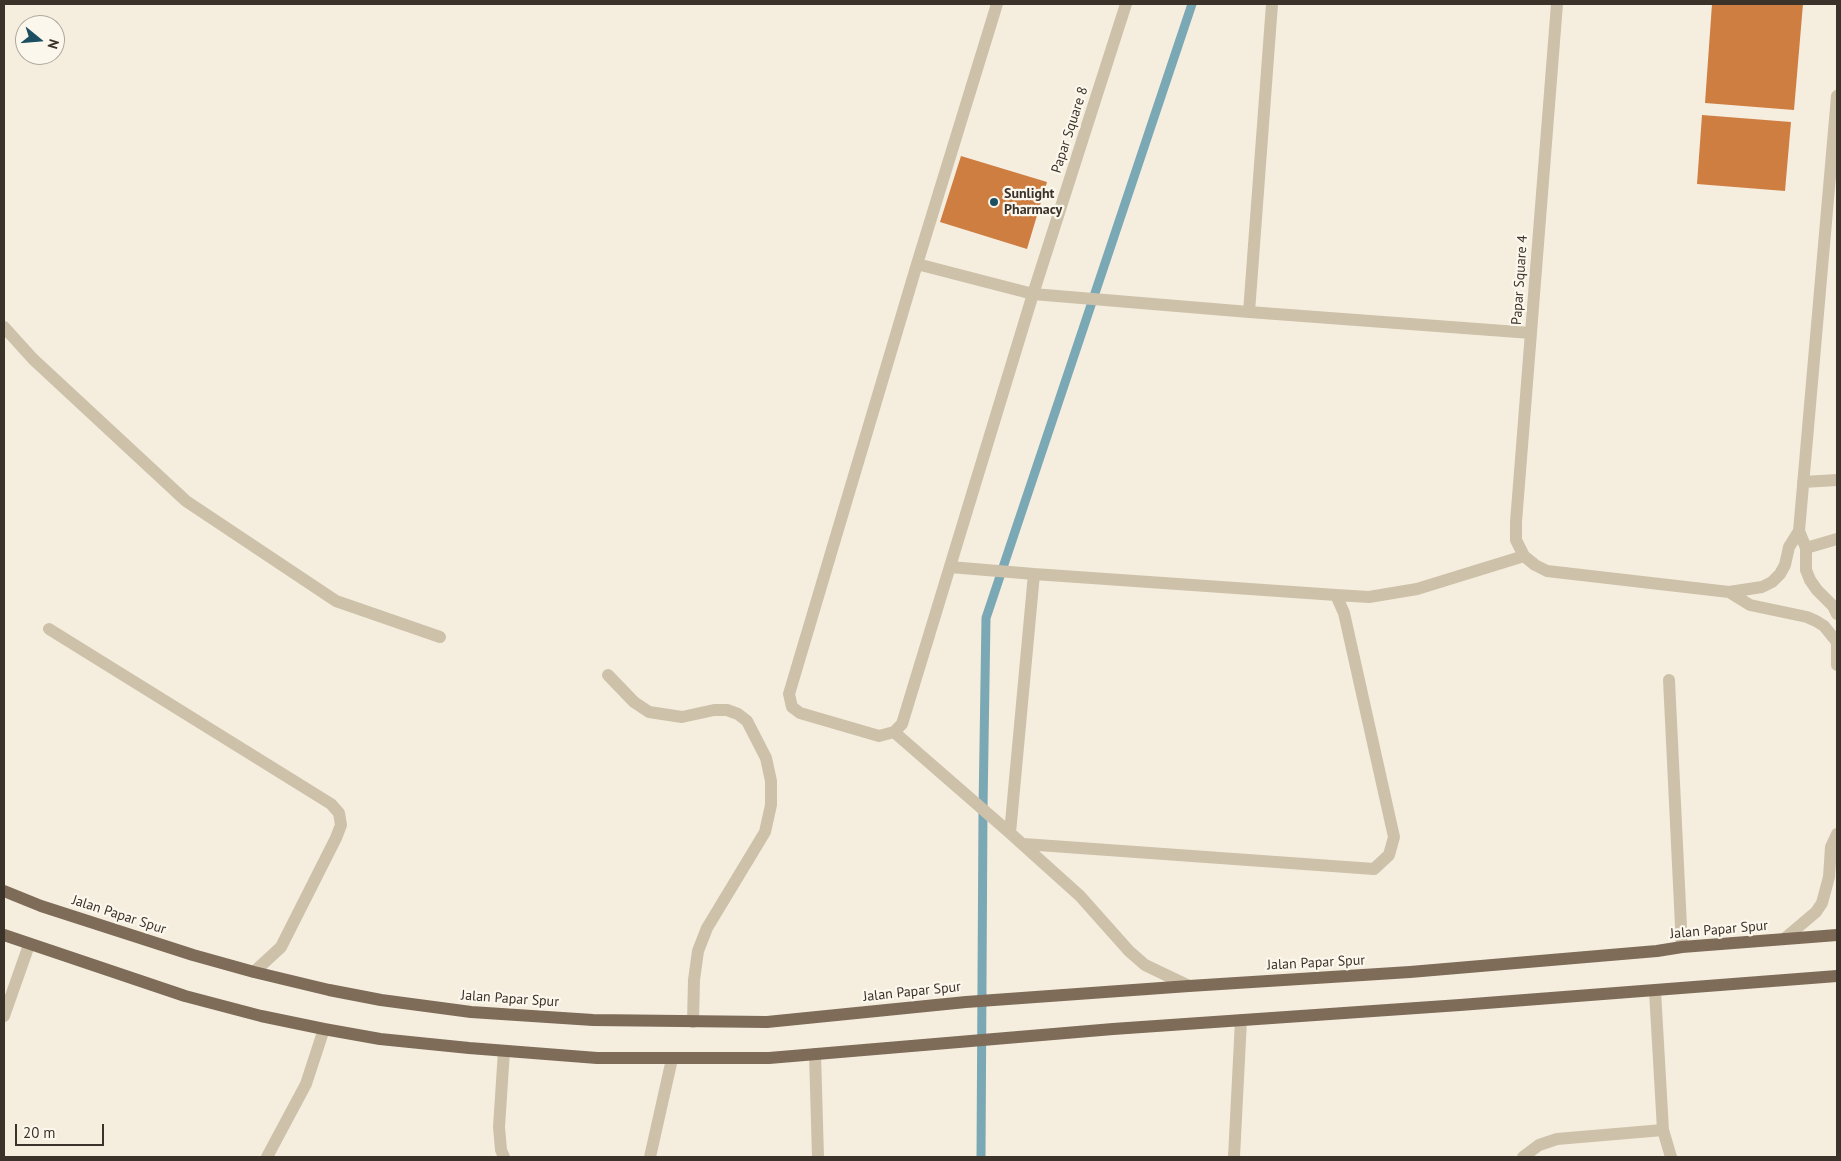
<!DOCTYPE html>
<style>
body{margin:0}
#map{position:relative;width:1841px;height:1161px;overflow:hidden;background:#f5eedf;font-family:"PT Sans",sans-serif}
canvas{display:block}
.frame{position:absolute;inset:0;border:5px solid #3b3229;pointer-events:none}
.north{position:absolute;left:15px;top:15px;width:50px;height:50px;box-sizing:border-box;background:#fcf7ec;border:1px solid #afa89e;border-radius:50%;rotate:107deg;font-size:14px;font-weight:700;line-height:20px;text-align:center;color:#3b3229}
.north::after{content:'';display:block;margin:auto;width:18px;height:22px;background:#1b4f61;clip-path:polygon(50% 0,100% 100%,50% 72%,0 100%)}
.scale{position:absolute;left:15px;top:1124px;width:89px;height:22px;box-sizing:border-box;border:2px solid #3b3229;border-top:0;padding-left:6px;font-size:15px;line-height:18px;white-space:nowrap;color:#3b3229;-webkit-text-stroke:4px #fcf7ec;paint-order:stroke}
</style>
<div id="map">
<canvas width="1841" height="1161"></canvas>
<div class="frame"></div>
<div class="north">N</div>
<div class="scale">20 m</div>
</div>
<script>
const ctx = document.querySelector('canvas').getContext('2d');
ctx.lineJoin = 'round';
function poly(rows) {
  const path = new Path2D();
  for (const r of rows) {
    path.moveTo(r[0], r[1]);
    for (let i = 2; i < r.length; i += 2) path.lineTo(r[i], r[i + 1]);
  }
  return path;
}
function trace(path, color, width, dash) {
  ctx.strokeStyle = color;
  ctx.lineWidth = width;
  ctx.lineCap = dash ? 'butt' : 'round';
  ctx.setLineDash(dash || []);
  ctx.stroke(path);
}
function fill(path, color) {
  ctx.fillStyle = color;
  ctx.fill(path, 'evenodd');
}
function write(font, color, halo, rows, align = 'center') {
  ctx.font = font + ' "PT Sans",sans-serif';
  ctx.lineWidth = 4.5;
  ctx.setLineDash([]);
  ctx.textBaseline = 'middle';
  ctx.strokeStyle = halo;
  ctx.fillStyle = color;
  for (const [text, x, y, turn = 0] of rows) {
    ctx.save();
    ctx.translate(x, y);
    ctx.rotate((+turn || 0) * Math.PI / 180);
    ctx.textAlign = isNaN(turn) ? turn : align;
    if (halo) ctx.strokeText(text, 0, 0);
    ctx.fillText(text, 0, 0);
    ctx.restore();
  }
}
trace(poly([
 [981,1157,983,809,986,618,1192,4]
]), '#7ba8b5', 9);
fill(poly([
 [1712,4,1803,4,1794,110,1705,103],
 [1702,115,1791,122,1785,191,1697,184],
 [961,156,1047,182,1027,249,940,222]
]), '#cf7e42');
trace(poly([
 [997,4,917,264,789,694,792,707,800,713,879,736,894,732,902,724,1033,294,1126,4],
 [1272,4,1249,312,1531,333],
 [1557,4,1516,522,1516,540,1524,556,1535,565,1547,571,1729,592,1762,587,1772,582,1780,574,1785,565,1789,547,1799,531,1837,96],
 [917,264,1033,294,1249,312],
 [4,327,33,359,186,501,336,601,440,637],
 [1803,482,1837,480],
 [1799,531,1806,548,1806,570,1810,580,1817,590,1833,606,1837,614],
 [1806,548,1837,539],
 [950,567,1034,574],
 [1729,592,1750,605,1807,617,1816,621,1824,626,1837,642],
 [1336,595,1369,597,1417,589,1524,556],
 [49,629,331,804,339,813,341,825,336,838,281,947,254,972],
 [1837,639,1837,665],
 [608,675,634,702,649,712,682,717,714,710,727,710,738,714,747,721,766,758,771,781,771,805,765,832,707,928,698,951,694,980,693,1022],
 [1669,680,1682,947],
 [894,732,1010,833],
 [1024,844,1374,869,1389,855,1394,837,1344,613,1336,595,1034,574,1010,833,1080,896,1129,951,1145,965,1189,986],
 [1784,939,1816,912,1822,903,1829,877,1831,847,1837,834],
 [1655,991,1663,1130,1671,1157],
 [4,1016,29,945],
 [504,1051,499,1127,501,1150,504,1157],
 [815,1054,818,1157],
 [267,1157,306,1084,324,1029],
 [650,1157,672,1059],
 [1234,1157,1241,1020],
 [1523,1157,1539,1145,1557,1139,1663,1130]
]), '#cec1a9', 12);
trace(poly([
 [4,891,41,906,193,955,254,972,329,990,381,1000,471,1012,593,1020,767,1022,966,1002,1189,986,1410,972,1657,951,1682,947,1837,935],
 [4,935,185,996,261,1016,324,1029,380,1039,469,1048,597,1058,769,1058,1113,1029,1460,1005,1837,976]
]), '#7e6c59', 12);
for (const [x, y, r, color] of [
 [994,202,5,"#1b4f61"]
]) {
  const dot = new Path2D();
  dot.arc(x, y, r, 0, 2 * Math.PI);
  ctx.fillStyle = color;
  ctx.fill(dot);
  trace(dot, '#fcf7ec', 2);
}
write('14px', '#3b3229', '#fcf7ec', [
 ["Papar Square 8",1070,130,-72],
 ["Papar Square 4",1520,280,-86],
 ["Jalan Papar Spur",119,915,18],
 ["Jalan Papar Spur",1719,930,-5],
 ["Jalan Papar Spur",1316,963,-3],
 ["Jalan Papar Spur",912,992,-6],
 ["Jalan Papar Spur",510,999,4]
]);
write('bold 14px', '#3b3229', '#fcf7ec', [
 ["Sunlight",1004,194],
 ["Pharmacy",1004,210]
], 'left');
</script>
